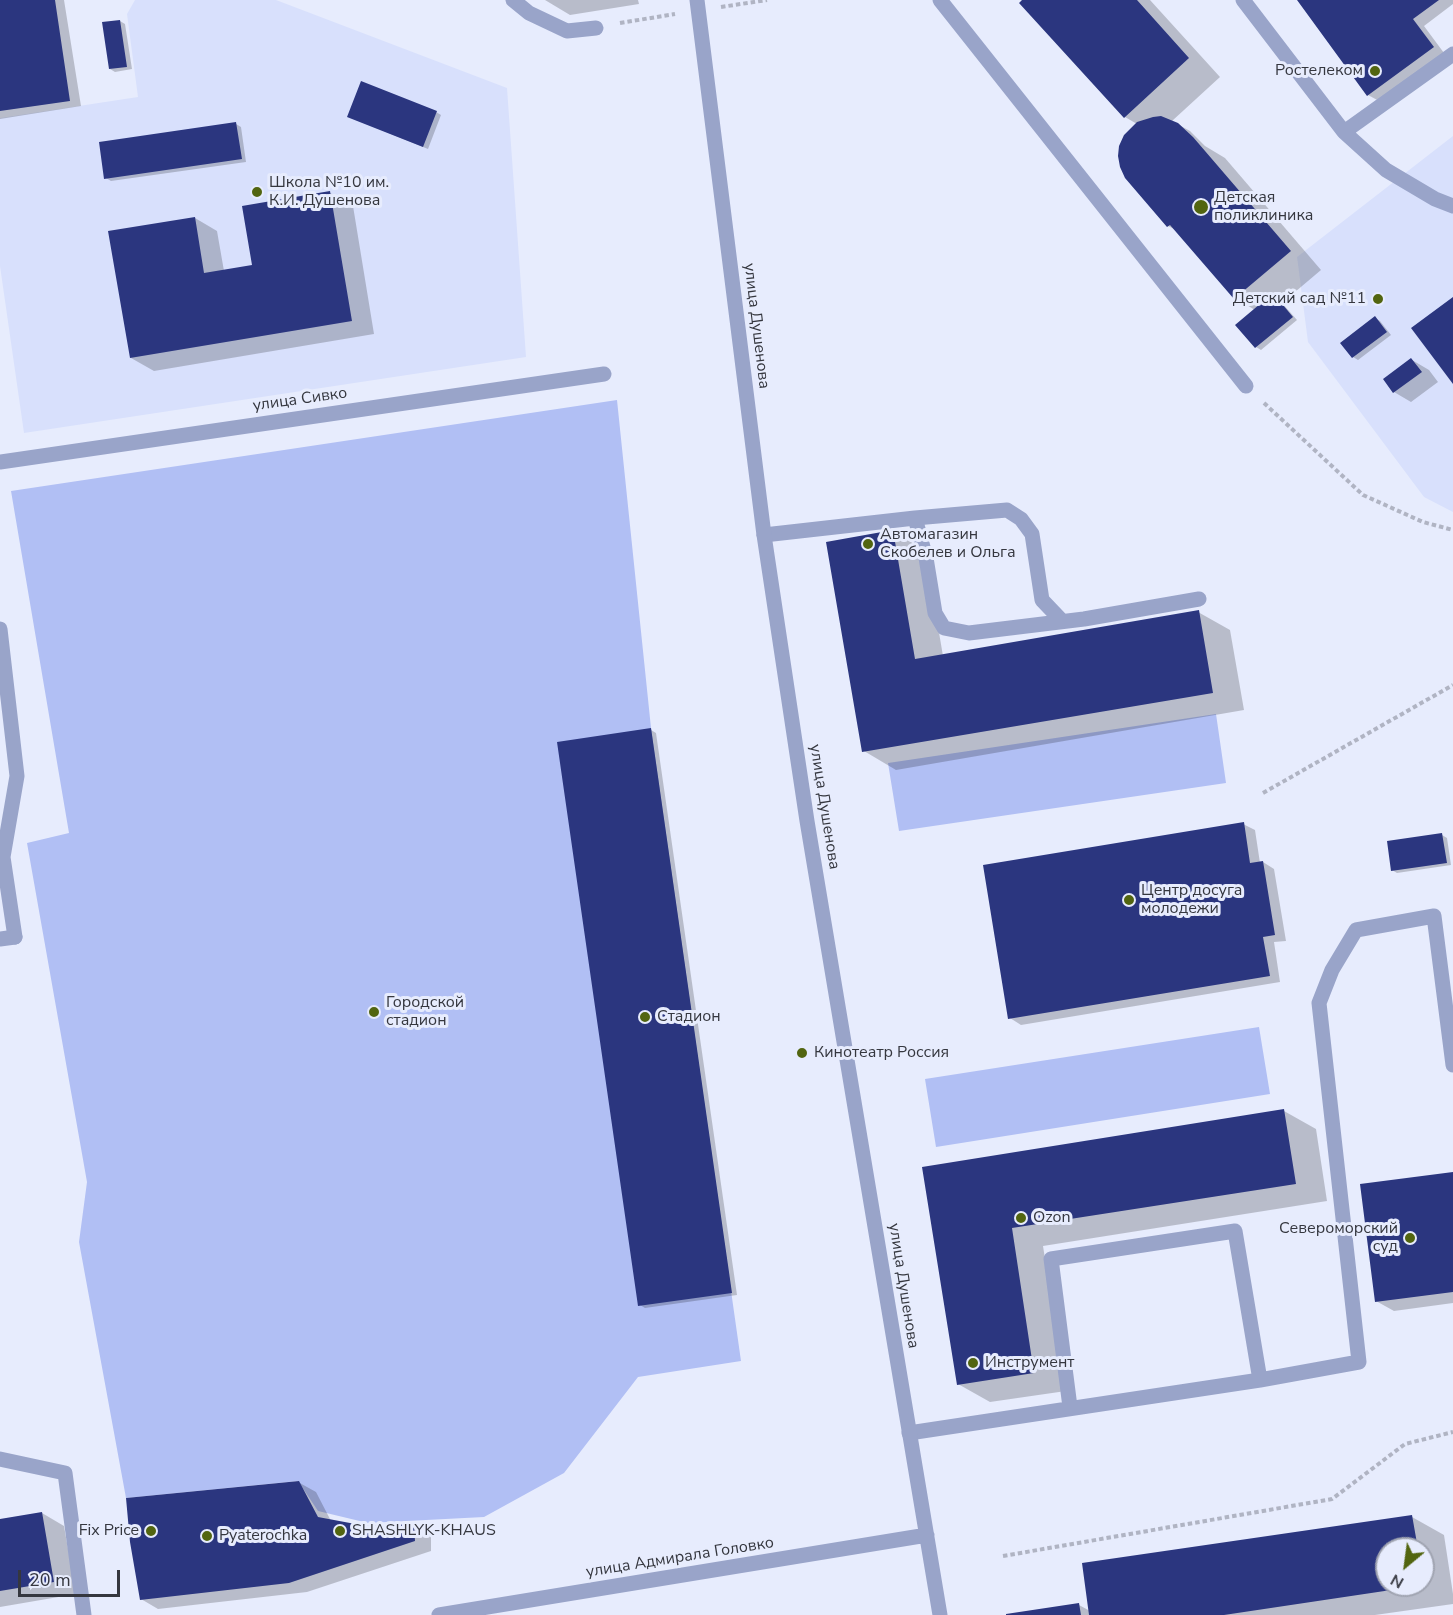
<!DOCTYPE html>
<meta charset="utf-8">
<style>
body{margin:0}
#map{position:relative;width:1453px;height:1615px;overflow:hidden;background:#e7ecfd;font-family:"Nunito Sans",sans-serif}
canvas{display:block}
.north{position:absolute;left:1375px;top:1537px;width:60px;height:60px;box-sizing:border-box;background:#e7ecfd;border:2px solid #a0a4b1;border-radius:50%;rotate:209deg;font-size:16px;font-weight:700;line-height:24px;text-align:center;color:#35373f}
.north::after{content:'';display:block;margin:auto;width:21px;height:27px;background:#526510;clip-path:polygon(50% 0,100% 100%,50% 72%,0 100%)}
.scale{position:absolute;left:18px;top:1570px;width:102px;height:27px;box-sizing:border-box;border:3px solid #35373f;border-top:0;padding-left:8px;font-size:18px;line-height:21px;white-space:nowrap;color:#35373f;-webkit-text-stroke:4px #e7ecfd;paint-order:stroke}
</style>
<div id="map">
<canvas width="1453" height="1615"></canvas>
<div class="north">N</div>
<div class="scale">20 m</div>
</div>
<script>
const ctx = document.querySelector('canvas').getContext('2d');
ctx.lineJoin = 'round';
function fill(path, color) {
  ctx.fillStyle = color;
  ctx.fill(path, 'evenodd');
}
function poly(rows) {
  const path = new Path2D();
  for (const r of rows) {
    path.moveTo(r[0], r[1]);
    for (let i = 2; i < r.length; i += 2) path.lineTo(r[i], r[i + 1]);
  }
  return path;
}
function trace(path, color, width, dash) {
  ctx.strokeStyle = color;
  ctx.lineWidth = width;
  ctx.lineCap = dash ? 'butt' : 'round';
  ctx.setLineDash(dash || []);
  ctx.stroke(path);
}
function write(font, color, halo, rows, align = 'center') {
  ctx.font = font + ' "Nunito Sans",sans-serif';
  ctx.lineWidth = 6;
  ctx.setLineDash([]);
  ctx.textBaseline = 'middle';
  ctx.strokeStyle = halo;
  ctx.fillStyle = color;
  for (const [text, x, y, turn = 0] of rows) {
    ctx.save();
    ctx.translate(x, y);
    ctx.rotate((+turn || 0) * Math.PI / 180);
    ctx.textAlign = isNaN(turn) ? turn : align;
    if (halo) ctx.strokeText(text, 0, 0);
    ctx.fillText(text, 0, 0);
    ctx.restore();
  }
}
fill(poly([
 [135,0,276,0,507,88,526,357,24,433,0,266,0,118,138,97,127,14],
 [1453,136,1453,512,1424,497,1308,342,1297,257]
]), '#d8e0fc');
fill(poly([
 [617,400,651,728,741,1361,638,1377,564,1473,484,1517,368,1523,318,1511,298,1481,126,1498,79,1242,87,1182,27,843,69,833,11,491],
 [1216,714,1226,783,899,831,888,763],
 [1259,1027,1270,1094,936,1147,925,1079]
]), '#b1bff4');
fill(poly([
 [0,0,64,0,81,106,0,119],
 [545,0,638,0,639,4,570,15],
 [1024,0,1150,0,1220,77,1172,121,1190,131,1205,146,1225,158,1321,270,1282,303,1297,320,1261,350,1256,347,1255,310,1235,298,1178,231,1168,226,1137,124,1125,117],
 [1298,0,1453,0,1453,4,1424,26,1444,53,1379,101,1368,95],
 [120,21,125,24,132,69,115,72,110,69],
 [436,112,441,115,428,149,354,119],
 [236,124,241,127,246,162,111,181,106,178],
 [330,193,353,206,374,334,154,371,131,358,195,218,217,231,224,271,254,267],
 [1375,318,1380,321,1391,335,1358,360,1353,357],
 [1412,360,1429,370,1438,382,1411,402,1394,392],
 [893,532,925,550,943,656,1198,612,1230,630,1244,710,896,770,864,751],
 [651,730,656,733,737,1295,645,1308,640,1305],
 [1243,824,1255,830,1260,863,1263,862,1274,869,1286,941,1274,942,1280,982,1021,1025,1010,1018],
 [1442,835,1447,838,1451,865,1397,873,1392,870],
 [1284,1111,1316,1129,1327,1201,1043,1246,1066,1391,990,1402,958,1384,924,1168],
 [1453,1174,1453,1303,1394,1311,1376,1301],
 [298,1482,316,1492,331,1521,366,1528,414,1525,431,1535,431,1551,307,1592,158,1609,141,1599],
 [42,1513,64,1526,76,1594,0,1607,0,1520],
 [1412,1517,1444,1535,1453,1594,1453,1604,1375,1615,1009,1615,1079,1605,1090,1611],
 [1387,1549,1423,1549,1423,1585,1387,1585]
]), '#0003');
fill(poly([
 [0,0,55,0,70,101,0,111],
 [1022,0,1137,0,1189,58,1124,118,1019,3],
 [1297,0,1439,0,1413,19,1434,47,1367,96],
 [120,20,127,67,109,69,102,22],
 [361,81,437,111,423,147,347,117],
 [1161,116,1178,123,1193,137,1291,251,1234,299,1170,225,1167,227,1125,178,1120,167,1118,156,1119,146,1124,135,1137,122,1153,117],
 [236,122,242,159,104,179,99,142],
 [330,191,352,321,130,358,108,231,195,217,204,273,252,265,242,206],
 [1273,293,1293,317,1255,348,1235,325],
 [1453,297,1453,384,1411,328],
 [1375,316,1387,332,1352,358,1340,343],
 [1411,358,1422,372,1393,393,1383,379],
 [893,530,915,659,1199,610,1213,693,862,752,826,542],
 [651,728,732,1293,638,1306,557,742],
 [1244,822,1250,863,1263,861,1275,935,1263,937,1270,976,1008,1019,983,865],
 [1442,833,1447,863,1391,871,1387,841],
 [1284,1109,1296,1184,1012,1228,1034,1373,957,1385,922,1167],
 [1453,1172,1453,1292,1375,1302,1360,1184],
 [299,1481,318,1517,366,1526,414,1524,415,1541,289,1583,140,1600,130,1542,126,1498],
 [42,1512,54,1582,0,1591,0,1519],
 [1412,1515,1418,1549,1387,1549,1387,1585,1418,1585,1418,1586,1224,1615,1089,1615,1082,1563],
 [1079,1603,1081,1615,1006,1615,1006,1614]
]), '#2b367f');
trace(poly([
 [721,7,767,0],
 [620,23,675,14],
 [1264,403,1363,495,1423,522,1453,530],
 [1263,793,1453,685],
 [1003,1556,1332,1499,1405,1444,1453,1432]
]), '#b0b4c3', 4, [4.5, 3]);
trace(poly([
 [513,0,529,13,567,31,596,28],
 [940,0,1246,386],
 [1243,0,1344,132,1453,54],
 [1344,132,1386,170,1435,199,1453,206],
 [915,518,1007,510,1021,519,1032,534,1042,600,1062,621],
 [764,535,915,518,926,558,935,613,944,628,969,633,1084,619,1199,599],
 [0,629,17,776,3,857,15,937],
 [1070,1407,1051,1259,1235,1231,1260,1380],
 [909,1433,1260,1380,1359,1362,1319,1003,1332,970,1356,930,1434,916,1453,1065],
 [0,1459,65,1473,84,1615]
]), '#99a4c9', 15);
trace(poly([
 [0,462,604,374],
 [0,939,15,937]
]), '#99a4c9', 15);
trace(poly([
 [697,0,764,535,807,821,940,1615],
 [439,1615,927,1535]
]), '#99a4c9', 15);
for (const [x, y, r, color] of [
 [1375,71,6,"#526510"],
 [257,192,6,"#526510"],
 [1201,207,8,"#526510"],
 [1378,299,6,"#526510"],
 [868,544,6,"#526510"],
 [1129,900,6,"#526510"],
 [374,1012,6,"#526510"],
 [645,1017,6,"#526510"],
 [802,1053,6,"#526510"],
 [1021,1218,6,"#526510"],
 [1410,1238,6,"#526510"],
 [973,1363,6,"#526510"],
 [151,1531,6,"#526510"],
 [340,1531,6,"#526510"],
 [207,1536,6,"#526510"]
]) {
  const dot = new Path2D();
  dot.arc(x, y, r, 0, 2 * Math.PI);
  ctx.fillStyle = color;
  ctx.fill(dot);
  trace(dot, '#e7ecfd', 2);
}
write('16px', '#35373f', '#e7ecfd', [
 ["Ростелеком",1363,71,"right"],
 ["Школа №10 им.",269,183],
 ["К.И. Душенова",269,201],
 ["Детская",1214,198],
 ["поликлиника",1214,216],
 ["Детский сад №11",1366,299,"right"],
 ["Автомагазин",880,535],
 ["Скобелев и Ольга",880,553],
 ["Центр досуга",1141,891],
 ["молодежи",1141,909],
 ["Городской",386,1003],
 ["стадион",386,1021],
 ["Стадион",657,1017],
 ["Кинотеатр Россия",814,1053],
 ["Ozon",1033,1218],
 ["Североморский",1398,1229,"right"],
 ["суд",1398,1247,"right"],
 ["Инструмент",985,1363],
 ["Fix Price",139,1531,"right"],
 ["SHASHLYK-KHAUS",352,1531],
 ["Pyaterochka",219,1536]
], 'left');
write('16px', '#35373f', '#e7ecfd', [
 ["улица Душенова",756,326,83],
 ["улица Сивко",300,400,-8],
 ["улица Душенова",824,807,81],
 ["улица Душенова",903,1286,81],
 ["улица Адмирала Головко",680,1558,-9]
]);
</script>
